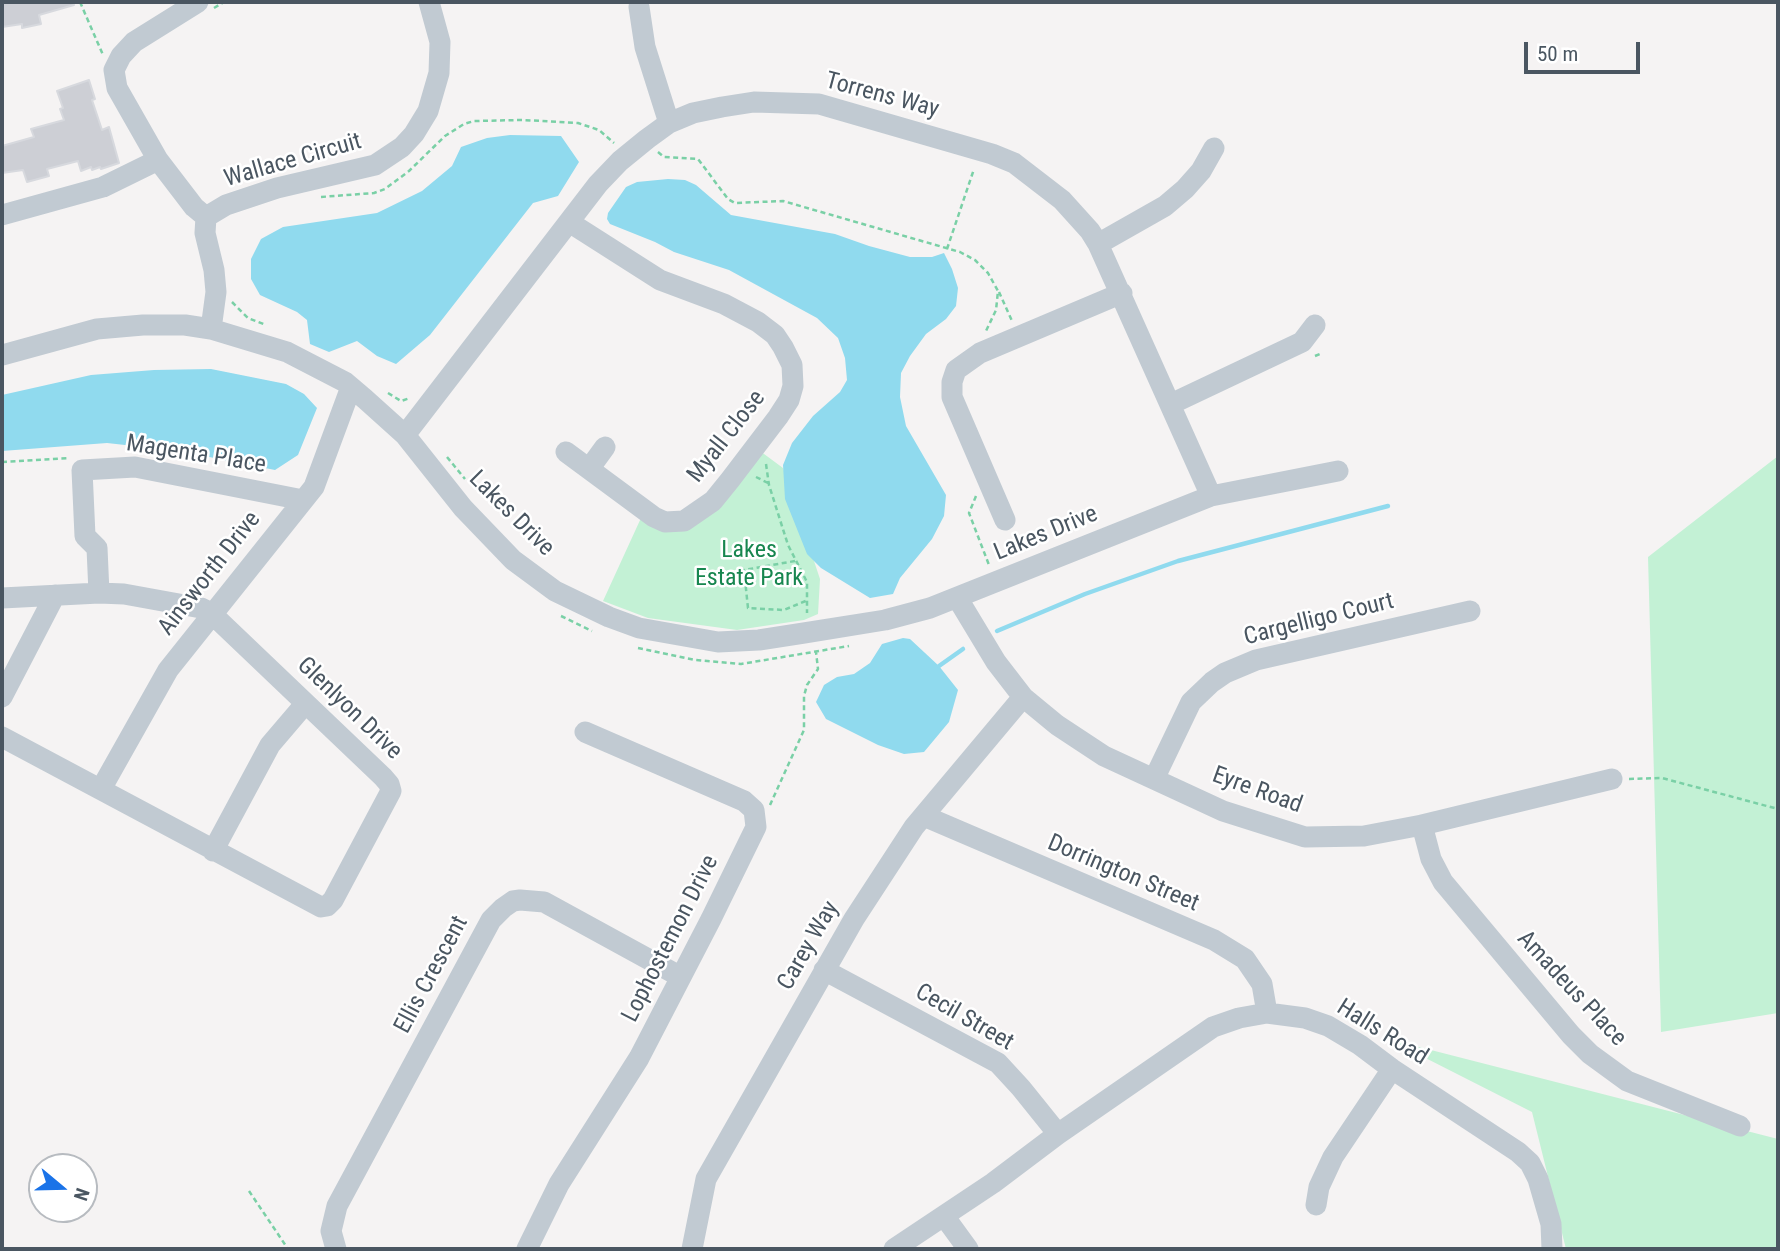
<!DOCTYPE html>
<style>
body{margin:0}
#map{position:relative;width:1780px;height:1251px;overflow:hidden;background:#f5f3f3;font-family:"Roboto Condensed",sans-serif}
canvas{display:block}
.frame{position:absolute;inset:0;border:4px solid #4a5661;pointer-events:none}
.north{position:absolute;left:28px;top:1153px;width:70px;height:70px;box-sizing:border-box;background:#fff;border:2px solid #b7bbc0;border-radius:50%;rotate:109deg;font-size:19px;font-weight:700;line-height:28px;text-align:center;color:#4a5661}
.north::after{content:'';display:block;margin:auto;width:24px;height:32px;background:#1a73e8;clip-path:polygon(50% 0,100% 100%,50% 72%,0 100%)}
.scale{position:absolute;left:1524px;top:42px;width:116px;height:32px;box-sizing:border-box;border:4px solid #4a5661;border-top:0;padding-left:9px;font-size:21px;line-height:24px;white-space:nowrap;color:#4a5661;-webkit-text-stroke:5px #fff;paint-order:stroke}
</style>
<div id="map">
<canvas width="1780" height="1251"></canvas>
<div class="frame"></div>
<div class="north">N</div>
<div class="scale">50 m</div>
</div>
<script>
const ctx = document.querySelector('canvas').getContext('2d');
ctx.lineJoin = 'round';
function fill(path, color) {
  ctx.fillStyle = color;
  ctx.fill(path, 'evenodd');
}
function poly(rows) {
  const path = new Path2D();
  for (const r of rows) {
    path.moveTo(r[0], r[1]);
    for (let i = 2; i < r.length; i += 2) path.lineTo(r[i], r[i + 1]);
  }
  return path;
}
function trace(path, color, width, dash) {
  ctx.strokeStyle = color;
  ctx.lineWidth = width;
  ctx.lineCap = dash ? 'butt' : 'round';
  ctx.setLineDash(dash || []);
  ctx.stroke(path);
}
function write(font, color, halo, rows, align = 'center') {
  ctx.font = font + ' "Roboto Condensed",sans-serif';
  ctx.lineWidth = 5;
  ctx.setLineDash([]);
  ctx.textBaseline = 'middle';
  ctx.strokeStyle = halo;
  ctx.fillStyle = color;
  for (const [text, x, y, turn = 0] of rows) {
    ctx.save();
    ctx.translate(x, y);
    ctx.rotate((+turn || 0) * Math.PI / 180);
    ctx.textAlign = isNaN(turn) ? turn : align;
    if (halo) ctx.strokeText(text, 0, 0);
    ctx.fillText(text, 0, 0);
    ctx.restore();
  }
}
fill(poly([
 [760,451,783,468,820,579,818,614,804,620,737,630,648,618,603,601,641,518,682,531],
 [1778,456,1778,1013,1661,1032,1648,557],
 [1388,1039,1778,1139,1778,1249,1566,1249,1532,1112]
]), '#c3f1d5');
fill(poly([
 [510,135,561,136,579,162,558,196,533,203,430,335,396,364,377,356,357,341,329,352,310,344,307,320,297,312,260,295,251,279,251,259,261,239,283,227,377,213,422,191,452,166,461,147,487,138],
 [668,179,685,180,696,185,731,215,835,234,869,246,910,257,932,257,944,253,952,269,958,288,956,306,946,319,926,334,910,356,901,373,900,397,906,426,946,495,944,516,932,539,900,578,893,594,870,598,821,568,807,554,785,499,783,465,792,443,813,416,840,392,847,380,845,358,838,338,817,318,729,270,674,252,655,242,610,224,607,219,608,213,626,187,637,182],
 [211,369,286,384,304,394,317,408,298,455,275,470,179,451,107,443,2,451,2,395,91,375,154,370],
 [903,638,910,639,939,666,958,690,949,722,924,752,904,754,878,745,826,719,816,702,824,685,837,677,854,674,870,663,882,644]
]), '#90daee');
trace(poly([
 [997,631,1085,594,1178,561,1388,506],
 [939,666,963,649]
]), '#90daee', 4.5);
const building = poly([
 [2,2,73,2,74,5,39,15,41,24,22,28,22,24,2,27,2,2],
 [89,80,95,99,92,100,102,130,109,127,119,163,101,169,100,167,92,170,91,167,81,171,78,161,47,169,49,176,27,182,23,170,2,173,2,146,34,137,31,129,64,120,60,109,63,108,57,91,89,80]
]);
fill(building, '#cdcfd5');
trace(building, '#d7d9de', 2);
trace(poly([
 [80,2,103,55],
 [214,8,224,2],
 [658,152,664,157,698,159,728,199,735,203,783,201,960,252,975,260,988,273,998,291,996,310,986,331],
 [321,197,374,193,385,189,409,171,445,136,464,124,474,121,523,120,578,123,599,130,614,143],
 [947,249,974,169],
 [999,292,1012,321],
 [232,302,248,318,266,325],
 [1315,356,1322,353],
 [388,393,401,401,410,398],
 [447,457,465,479],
 [2,462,69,458],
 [766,464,769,485,788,545,807,582,807,613],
 [756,477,768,483],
 [976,496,969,513,989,565],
 [795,561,744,570,748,608,784,610,808,600],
 [561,616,592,631],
 [638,648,695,660,741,664,849,646],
 [1629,779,1662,778,1778,809],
 [770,805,804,730,804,696,807,685,818,669,816,652],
 [249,1191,288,1249]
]), '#7ad0a6', 2.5, [5, 3.5]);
trace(poly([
 [198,2,134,42,121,56,114,70,117,88,158,160,194,207,206,217],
 [639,7,645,47,669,123],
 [2,215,103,187,158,160],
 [206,217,226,205,277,188,375,165,402,147,414,134,428,111,439,73,440,42,429,2],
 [206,217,205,233,214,270,216,292,211,329],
 [1098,244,1165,206,1185,189,1201,171,1214,148],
 [2,355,97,329,143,325,185,325,211,329,287,352,345,382,365,399,405,435,463,508,513,560,555,591,609,617,639,628,718,642,759,640,804,633,885,620,930,608,1211,496,1338,471],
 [1171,404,1302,342,1315,325],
 [405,435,598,184,620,161,647,139,669,123,693,113,722,107,754,102,819,104,992,154,1014,163,1062,200,1090,231,1098,244,1211,496],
 [566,452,654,517,665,522,684,521,713,501,730,480,778,417,789,400,793,386,792,365,783,347,775,335,758,322,724,304,660,280,569,222],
 [589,469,605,447],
 [1005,520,952,397,952,382,956,370,980,353,1122,293],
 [99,593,97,548,85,536,82,470,135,467,303,500],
 [2,598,99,593,124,594,201,608,211,613,383,777,389,784,391,791,333,900,327,906,321,907,2,737],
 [958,599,996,662,1023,697,1057,725,1104,756,1223,811,1305,837,1364,836,1422,825,1612,779],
 [2,697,55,595],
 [1155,777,1191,702,1212,682,1225,673,1256,660,1470,611],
 [101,789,168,670,314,487,351,387],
 [924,816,1214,940,1245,959,1262,984,1267,1013],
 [1422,825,1431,859,1443,882,1571,1035,1590,1054,1627,1081,1740,1126],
 [213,851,270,745,305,704],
 [824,970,998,1063,1021,1088,1058,1134],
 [1316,1205,1319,1187,1333,1157,1392,1069],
 [944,1216,968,1249],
 [336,1249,331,1231,337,1206,491,920,503,908,513,901,520,900,544,902,681,977],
 [527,1249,559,1184,639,1058,711,919,756,827,754,810,744,801,585,732],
 [692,1249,706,1179,854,919,914,827,1023,697],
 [894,1249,993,1183,1058,1134,1213,1027,1239,1018,1267,1013,1305,1018,1328,1026,1360,1045,1392,1069,1518,1152,1530,1163,1538,1179,1551,1224,1552,1249]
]), '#c1cad2', 21);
write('24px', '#4a5661', '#fff', [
 ["Torrens Way",882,96,15],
 ["Wallace Circuit",293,161,-16],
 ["Myall Close",727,437,-52],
 ["Magenta Place",196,455,9],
 ["Lakes Drive",511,514,45],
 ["Lakes Drive",1046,534,-22],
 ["Ainsworth Drive",210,574,-52],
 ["Cargelligo Court",1319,620,-14],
 ["Glenlyon Drive",349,709,44],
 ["Eyre Road",1257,791,20],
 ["Dorrington Street",1123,874,23],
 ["Lophostemon Drive",671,939,-63],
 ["Carey Way",809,946,-60],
 ["Ellis Crescent",432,975,-62],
 ["Amadeus Place",1571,989,47],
 ["Cecil Street",964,1018,30],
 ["Halls Road",1382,1033,32]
]);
write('24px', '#17864f', '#fff', [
 ["Lakes",749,551],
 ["Estate Park",749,579]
]);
</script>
